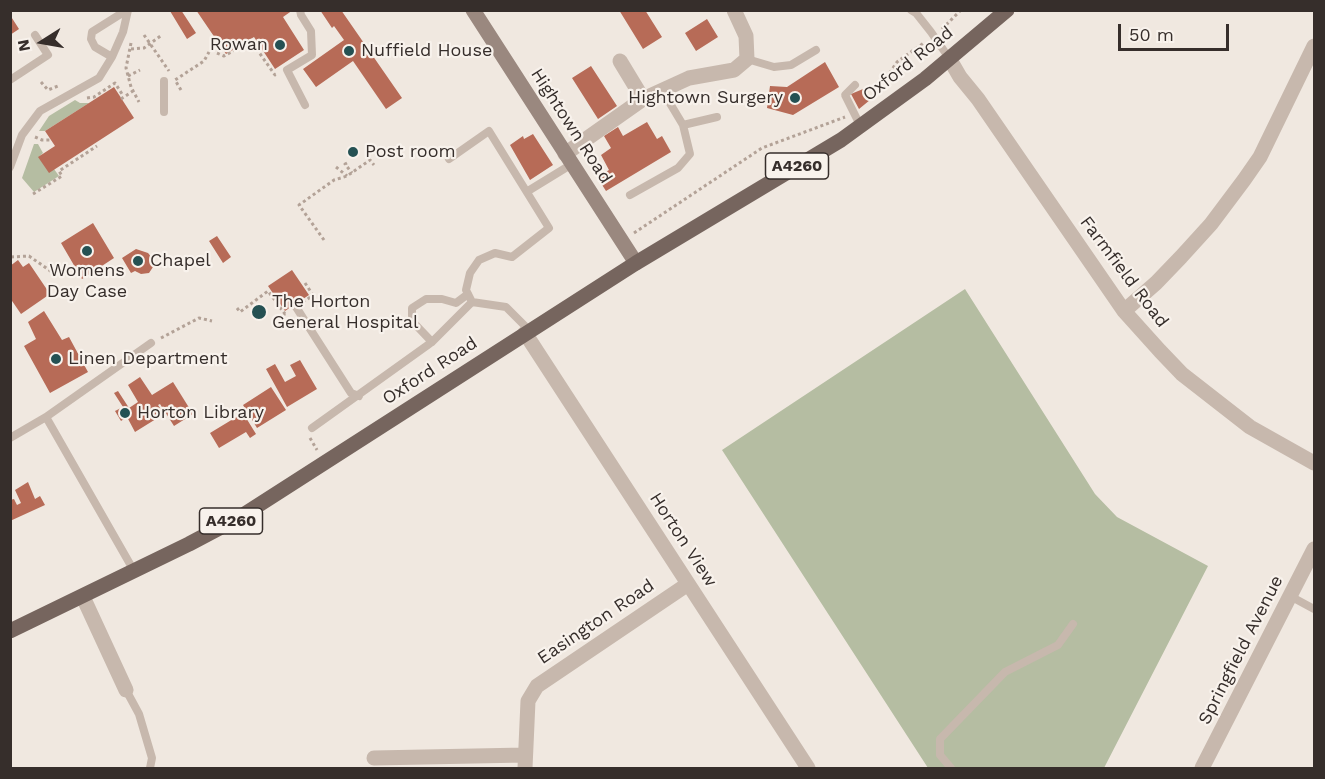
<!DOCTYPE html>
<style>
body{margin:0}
#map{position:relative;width:1325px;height:779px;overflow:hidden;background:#f0e8e0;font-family:"Work Sans",sans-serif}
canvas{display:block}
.frame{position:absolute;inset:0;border:12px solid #362e2b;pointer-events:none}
.north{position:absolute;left:12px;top:12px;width:60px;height:60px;-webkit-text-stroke:4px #f8f2ec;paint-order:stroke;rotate:259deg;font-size:16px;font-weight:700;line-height:24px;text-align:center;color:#362e2b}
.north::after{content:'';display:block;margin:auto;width:21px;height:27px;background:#362e2b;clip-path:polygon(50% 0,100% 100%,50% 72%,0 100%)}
.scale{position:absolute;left:1118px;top:24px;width:111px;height:27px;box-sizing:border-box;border:3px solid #362e2b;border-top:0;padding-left:8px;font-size:18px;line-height:21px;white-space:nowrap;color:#362e2b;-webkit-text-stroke:4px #f8f2ec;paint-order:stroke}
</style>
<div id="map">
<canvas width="1325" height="779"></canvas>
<div class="frame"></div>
<div class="north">N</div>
<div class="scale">50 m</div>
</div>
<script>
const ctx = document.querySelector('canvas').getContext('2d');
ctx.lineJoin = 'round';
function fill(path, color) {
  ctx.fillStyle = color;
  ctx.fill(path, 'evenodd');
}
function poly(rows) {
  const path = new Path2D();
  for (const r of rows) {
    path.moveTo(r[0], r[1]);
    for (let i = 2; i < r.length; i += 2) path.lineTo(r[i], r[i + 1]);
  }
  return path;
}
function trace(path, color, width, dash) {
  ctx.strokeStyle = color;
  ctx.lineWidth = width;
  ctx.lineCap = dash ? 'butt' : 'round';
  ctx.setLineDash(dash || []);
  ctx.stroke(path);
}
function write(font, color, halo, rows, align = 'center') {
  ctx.font = font + ' "Work Sans",sans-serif';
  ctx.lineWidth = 4.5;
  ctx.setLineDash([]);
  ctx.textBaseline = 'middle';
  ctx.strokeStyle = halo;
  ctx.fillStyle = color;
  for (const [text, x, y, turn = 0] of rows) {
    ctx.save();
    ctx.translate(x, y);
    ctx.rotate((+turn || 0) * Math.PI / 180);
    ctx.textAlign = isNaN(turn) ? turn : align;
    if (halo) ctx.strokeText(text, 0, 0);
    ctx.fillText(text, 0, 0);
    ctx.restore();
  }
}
fill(poly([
 [75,100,80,103,89,103,45,131,39,131,49,116],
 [34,144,38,144,43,153,39,157,54,169,59,176,34,192,22,178],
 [965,289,1095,494,1117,517,1208,566,1104,768,928,768,722,450]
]), '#b5bda2');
fill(poly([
 [171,10,181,10,196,33,187,39,170,11],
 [196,10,293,10,283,17,304,50,275,69,254,37,226,54],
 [320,10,341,10,402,98,386,109,353,61,316,87,303,69,344,40,334,26,332,28],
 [619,10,645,10,662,37,643,49],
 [10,15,19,29,10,35],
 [707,19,718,37,696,51,685,33],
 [825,62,839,87,793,115,767,108,770,86,787,87],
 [591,66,617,106,598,119,572,78],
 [114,87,134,118,49,173,38,157,55,146,45,131],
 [863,89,870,100,859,109,851,94],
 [647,122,657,139,662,136,671,152,606,191,597,177,609,170,601,155,611,148,604,136,618,127,623,136],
 [533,134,553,165,530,180,510,145,523,136,524,139],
 [93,223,114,258,82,279,61,243],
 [217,236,231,257,223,263,209,241],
 [136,249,148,253,153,259,153,267,149,273,141,274,135,271,131,273,122,258],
 [18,260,23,267,29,263,50,294,21,314,10,298,10,266],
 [292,270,309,295,285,311,268,286],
 [44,311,62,340,69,337,88,372,50,393,24,346,36,339,28,322],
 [300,360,317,389,287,407,266,369,275,364,285,382,296,376,290,365],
 [140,377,152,395,173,382,193,414,174,426,160,404,158,405,164,414,135,432,127,417,121,421,115,411,123,407,114,393,118,391,129,408,138,402,128,385],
 [271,387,286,410,257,428,243,405],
 [243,413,256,434,250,438,246,432,219,448,210,433],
 [28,482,35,499,40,496,45,505,10,521,10,500,14,499,17,505,21,503,15,490]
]), '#b76b57');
trace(poly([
 [942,29,961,10],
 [144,35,169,71],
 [131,43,126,68,131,87,139,102],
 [131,49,144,48,162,35],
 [217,53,224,56,251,41,275,75,277,74],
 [128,76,140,70],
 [41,82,48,90,58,86],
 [181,90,175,80,204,61,209,52],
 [884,90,887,77,897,62,925,42],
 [87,98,94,97,115,83,122,94,120,96],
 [121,99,133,91],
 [35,137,42,140,50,140],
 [347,163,345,164,352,173],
 [336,167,347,176],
 [33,194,62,176,59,171,97,146],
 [634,233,762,148,845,117],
 [324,240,299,205,334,180,347,176,370,160,374,165],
 [11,257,29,256,52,272],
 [305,283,313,295,305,301],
 [237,308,240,312,268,291,285,314,287,313],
 [161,338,199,318,212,321],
 [310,438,317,450]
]), '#b3a297', 3, [3, 3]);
trace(poly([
 [300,10,301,15,311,31,312,55,287,70,305,105],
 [911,10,916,13,931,32,949,58],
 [112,57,95,47,91,39,92,32,119,15,127,12],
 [747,59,774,67,791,65,816,50],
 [10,80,48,55,35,35],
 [855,85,845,95,860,125],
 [164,112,164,81],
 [683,125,717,117],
 [449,159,489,131,549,228,512,257,495,253,479,260,470,273,466,290,472,302],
 [10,167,22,135,40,111,99,78,112,57,123,32,128,10],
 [528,191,572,164],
 [630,195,678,168,690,154,683,125,662,90],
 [472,302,506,307,529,330],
 [296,307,351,393,359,396],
 [432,342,412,321,412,308,426,299,442,299,456,303,468,294],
 [46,417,151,343],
 [312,428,432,342,472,302],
 [10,438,46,417,134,571],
 [1290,596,1314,609],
 [126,690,139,714,152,758,150,768],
 [951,768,940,755,940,739,1005,672,1058,645,1073,624]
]), '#c7b8ad', 8);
trace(poly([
 [949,58,960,77,978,99,1124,311,1160,351,1182,374,1250,427,1314,463],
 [620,61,643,99],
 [565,154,643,99,689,78,734,70,747,59,746,36,734,10],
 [1124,311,1156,283,1181,257,1211,224,1244,180,1260,157,1314,46],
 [525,333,808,768],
 [83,597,126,690],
 [374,758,525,755],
 [525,768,528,701,537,686,688,584],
 [1202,768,1314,549]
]), '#c7b8ad', 15);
trace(poly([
 [473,10,636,263]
]), '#9a887f', 15);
trace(poly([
 [10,631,189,544,240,517,636,263,841,140,925,79,1007,10]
]), '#76655e', 15);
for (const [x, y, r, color] of [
 [280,45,6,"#255153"],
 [349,51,6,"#255153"],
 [795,98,6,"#255153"],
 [353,152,6,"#255153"],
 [87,251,6,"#255153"],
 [138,261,6,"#255153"],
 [259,312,8,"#255153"],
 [56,359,6,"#255153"],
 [125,413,6,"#255153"]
]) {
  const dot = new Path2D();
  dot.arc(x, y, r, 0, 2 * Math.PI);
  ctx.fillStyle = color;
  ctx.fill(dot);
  trace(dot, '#f8f2ec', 2);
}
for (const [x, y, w] of [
 [797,166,63],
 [231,521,63]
]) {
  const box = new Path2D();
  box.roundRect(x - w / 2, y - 13, w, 26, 4.5);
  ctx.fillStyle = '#f8f2ec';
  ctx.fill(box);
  trace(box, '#362e2b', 1.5);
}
write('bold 16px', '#362e2b', null, [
 ["A4260",797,166],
 ["A4260",231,521]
]);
write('18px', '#362e2b', '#f8f2ec', [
 ["Rowan",268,45,"right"],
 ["Nuffield House",361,51],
 ["Hightown Surgery",783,98,"right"],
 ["Post room",365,152],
 ["Chapel",150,261],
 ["Womens",87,271,"center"],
 ["Day Case",87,292,"center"],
 ["The Horton",272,302],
 ["General Hospital",272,323],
 ["Linen Department",68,359],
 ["Horton Library",137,413]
], 'left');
write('18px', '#362e2b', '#f8f2ec', [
 ["Oxford Road",908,64,-38],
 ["Hightown Road",571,126,57],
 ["Farmfield Road",1124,272,53],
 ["Oxford Road",430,371,-33],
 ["Horton View",683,540,57],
 ["Easington Road",596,622,-34],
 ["Springfield Avenue",1241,650,-63]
]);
</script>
